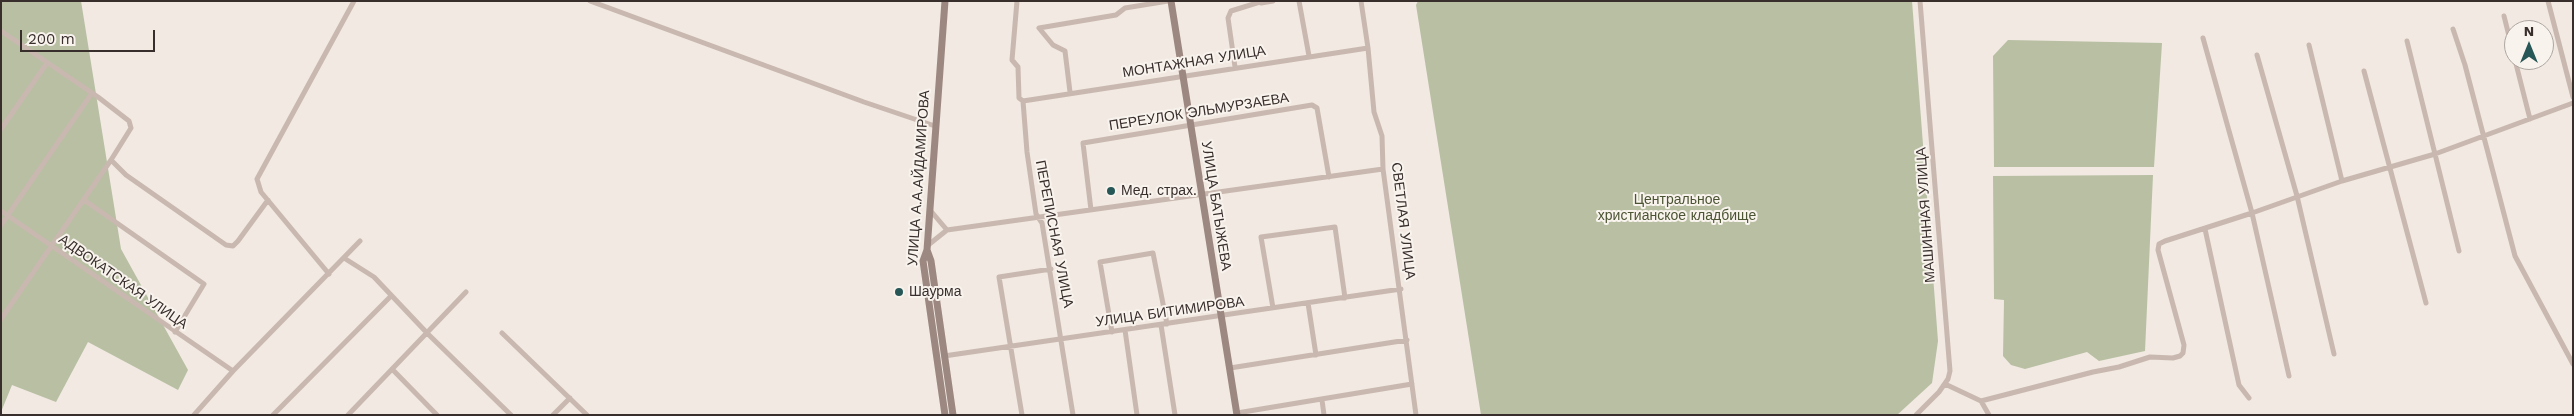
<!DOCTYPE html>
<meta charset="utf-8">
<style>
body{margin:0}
#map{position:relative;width:2574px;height:416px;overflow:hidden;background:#f1e9e2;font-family:"Work Sans",sans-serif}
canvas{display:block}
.frame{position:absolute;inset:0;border:2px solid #382f2c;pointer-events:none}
.north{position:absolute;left:2504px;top:20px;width:50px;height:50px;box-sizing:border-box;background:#f9f3ee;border:1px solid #aca5a0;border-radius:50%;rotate:0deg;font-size:14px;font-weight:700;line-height:20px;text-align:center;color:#382f2c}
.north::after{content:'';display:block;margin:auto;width:18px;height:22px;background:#265655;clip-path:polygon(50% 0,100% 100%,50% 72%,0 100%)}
.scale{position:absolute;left:20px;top:30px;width:135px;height:22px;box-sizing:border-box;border:2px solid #382f2c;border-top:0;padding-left:6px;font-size:15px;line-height:18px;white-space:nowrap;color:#382f2c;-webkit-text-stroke:4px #f9f3ee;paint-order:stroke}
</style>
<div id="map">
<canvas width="2574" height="416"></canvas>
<div class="frame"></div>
<div class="north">N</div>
<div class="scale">200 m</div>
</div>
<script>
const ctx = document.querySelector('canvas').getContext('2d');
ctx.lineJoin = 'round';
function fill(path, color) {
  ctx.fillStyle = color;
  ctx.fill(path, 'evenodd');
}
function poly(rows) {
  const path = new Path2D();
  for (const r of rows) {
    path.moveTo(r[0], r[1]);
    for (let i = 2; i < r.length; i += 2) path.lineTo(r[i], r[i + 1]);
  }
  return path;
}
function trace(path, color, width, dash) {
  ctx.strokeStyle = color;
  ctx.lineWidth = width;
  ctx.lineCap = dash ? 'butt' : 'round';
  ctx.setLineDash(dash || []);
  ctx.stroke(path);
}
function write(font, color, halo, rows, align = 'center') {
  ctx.font = font + ' "Work Sans",sans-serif';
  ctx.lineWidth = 4;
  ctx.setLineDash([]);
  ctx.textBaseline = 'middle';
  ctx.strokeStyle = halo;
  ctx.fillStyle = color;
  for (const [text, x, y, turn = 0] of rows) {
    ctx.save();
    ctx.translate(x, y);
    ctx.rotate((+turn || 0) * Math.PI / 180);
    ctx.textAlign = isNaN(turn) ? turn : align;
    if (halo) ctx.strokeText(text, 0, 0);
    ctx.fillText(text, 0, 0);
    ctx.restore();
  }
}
fill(poly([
 [1,1,81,1,121,249,188,370,178,390,88,342,56,402,12,385,1,412],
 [1418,1,1912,1,1938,341,1932,383,1897,415,1481,415,1416,5],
 [2008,40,2162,43,2154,167,1994,167,1993,56],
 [2153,175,2145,351,2099,361,2087,352,2025,369,2011,365,2003,356,2004,300,1994,299,1993,176]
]), '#b8bfa3');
trace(poly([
 [590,1,864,102,935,126],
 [1017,1,1012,60,1018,67,1019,98,1023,101,1027,152,1036,214,1042,223,1073,415],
 [1299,1,1309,56],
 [1361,1,1368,48,1374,112,1382,136,1383,169,1416,415],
 [2548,1,2573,97],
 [1261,3,1273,1],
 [2504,16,2514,56],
 [2453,29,2465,65,2515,256,2573,364],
 [1,31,98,97,129,121,131,128,111,160,1,319],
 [2203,38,2252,213,2289,376],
 [2407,41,2459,251],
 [2309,45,2342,181],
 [2257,55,2297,196,2334,354],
 [2515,60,2530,119],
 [1235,67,1228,18,1231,11,1263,1],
 [2364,71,2426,303],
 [1070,92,1065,51,1053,45,1039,28,1116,15,1125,8,1168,1],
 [1023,101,1368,48],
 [1,129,47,63],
 [111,160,126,175,226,245,233,246,238,241,268,200],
 [84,200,204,284,175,332],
 [930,210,947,230],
 [1091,210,1083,143,1312,105,1317,108,1329,177],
 [1,211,233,371],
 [1,225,92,93],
 [2205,229,2239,385,2249,398],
 [927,246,947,230,1383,169],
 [344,258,374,277,428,334,511,415],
 [329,274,261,192,257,179,354,1],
 [1308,303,1316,355],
 [1273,308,1261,237,1335,227,1345,298],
 [1161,325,1175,415],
 [1125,330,1137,415],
 [1112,332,1100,262,1153,253,1167,324],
 [502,333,587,415],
 [944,356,1401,289],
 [1230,368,1407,340],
 [392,369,437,415],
 [1945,384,1981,401,1989,415],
 [1322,400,1324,415],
 [1981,401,2093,372,2119,367,2150,357,2173,358,2180,356,2183,353,2184,345,2158,250,2159,244,2165,241,2252,213,2342,181,2435,154,2573,103],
 [1237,413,1412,384],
 [194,415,233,371,360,241],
 [273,415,391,296],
 [348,415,466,292],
 [553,415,570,398],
 [1022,415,999,277,1051,269],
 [1916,415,1939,392,1948,379,1950,371,1920,1]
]), '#c9b8af', 5);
trace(poly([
 [945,1,927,250,923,261,945,415],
 [1171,1,1237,415],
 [927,250,931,261,953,415]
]), '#9c8880', 7);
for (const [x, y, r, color] of [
 [1111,191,5,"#265655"],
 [899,292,5,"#265655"]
]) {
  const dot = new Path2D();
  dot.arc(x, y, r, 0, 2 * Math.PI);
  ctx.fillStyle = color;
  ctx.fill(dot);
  trace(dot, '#f9f3ee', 2);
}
write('14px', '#382f2c', '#f9f3ee', [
 ["МОНТАЖНАЯ УЛИЦА",1194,62,-9],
 ["ПЕРЕУЛОК ЭЛЬМУРЗАЕВА",1199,112,-9],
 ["УЛИЦА А.А.АЙДАМИРОВА",919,178,-86],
 ["УЛИЦА БАТЫЖЕВА",1216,206,81],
 ["МАШИННАЯ УЛИЦА",1926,215,-94],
 ["СВЕТЛАЯ УЛИЦА",1403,221,83],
 ["ПЕРЕПИСНАЯ УЛИЦА",1054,234,79],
 ["АДВОКАТСКАЯ УЛИЦА",123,282,35],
 ["УЛИЦА БИТИМИРОВА",1170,312,-8]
]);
write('14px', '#382f2c', '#f9f3ee', [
 ["Мед. страх.",1121,191],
 ["Шаурма",909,292]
], 'left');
write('14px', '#4b5432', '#f9f3ee', [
 ["Центральное",1677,200],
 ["христианское кладбище",1677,216]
]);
</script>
